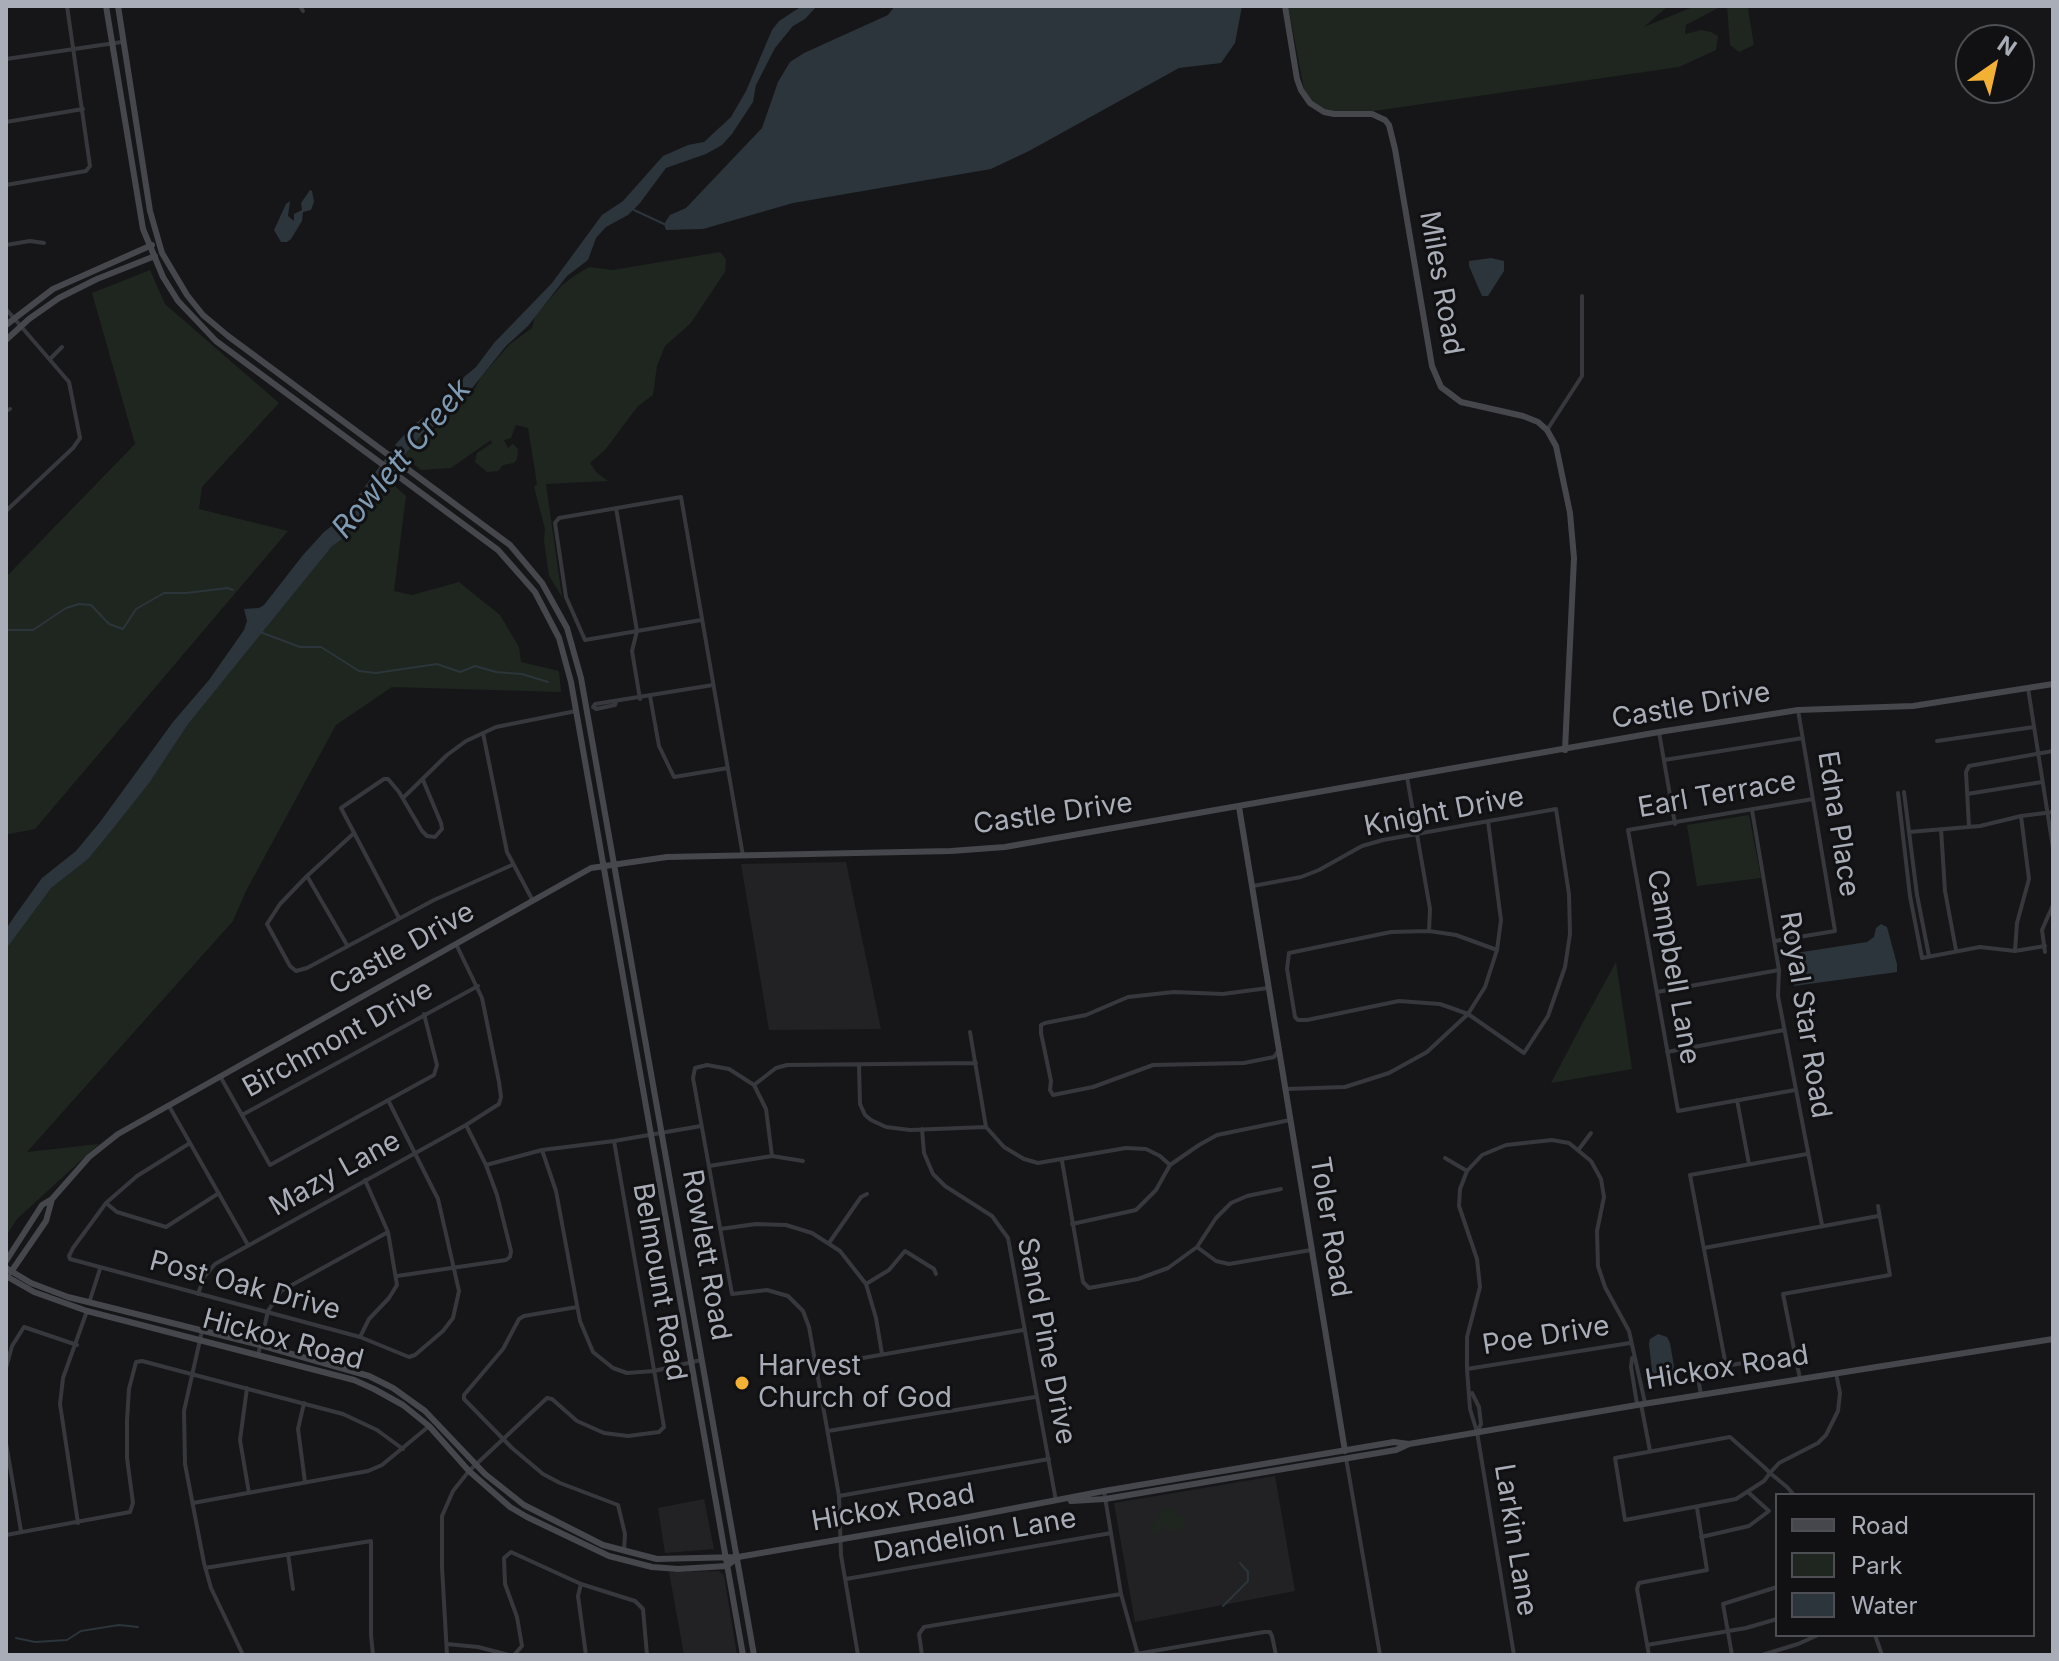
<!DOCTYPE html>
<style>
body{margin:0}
#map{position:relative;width:2059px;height:1661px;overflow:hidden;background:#161618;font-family:Inter,sans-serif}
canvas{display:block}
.frame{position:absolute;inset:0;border:8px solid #a8adb8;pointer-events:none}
.legend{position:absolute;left:1775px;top:1493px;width:260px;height:144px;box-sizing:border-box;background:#111113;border:2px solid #4d4f55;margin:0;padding:10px 14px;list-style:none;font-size:24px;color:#a8adb8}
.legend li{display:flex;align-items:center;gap:16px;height:40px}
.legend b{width:40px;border:2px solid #4d4f55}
.north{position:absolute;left:1955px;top:24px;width:80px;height:80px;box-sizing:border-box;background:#111113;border:2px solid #4d4f55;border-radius:50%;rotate:34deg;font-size:22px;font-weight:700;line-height:32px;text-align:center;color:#a8adb8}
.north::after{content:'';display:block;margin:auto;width:28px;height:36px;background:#f2b134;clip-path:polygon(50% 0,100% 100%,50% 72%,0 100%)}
</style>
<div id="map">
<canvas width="2059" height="1661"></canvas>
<div class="frame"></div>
<ul class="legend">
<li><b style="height:10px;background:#45474d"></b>Road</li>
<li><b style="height:22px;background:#1e261f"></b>Park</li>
<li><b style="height:22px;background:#2c353c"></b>Water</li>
</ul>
<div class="north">N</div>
</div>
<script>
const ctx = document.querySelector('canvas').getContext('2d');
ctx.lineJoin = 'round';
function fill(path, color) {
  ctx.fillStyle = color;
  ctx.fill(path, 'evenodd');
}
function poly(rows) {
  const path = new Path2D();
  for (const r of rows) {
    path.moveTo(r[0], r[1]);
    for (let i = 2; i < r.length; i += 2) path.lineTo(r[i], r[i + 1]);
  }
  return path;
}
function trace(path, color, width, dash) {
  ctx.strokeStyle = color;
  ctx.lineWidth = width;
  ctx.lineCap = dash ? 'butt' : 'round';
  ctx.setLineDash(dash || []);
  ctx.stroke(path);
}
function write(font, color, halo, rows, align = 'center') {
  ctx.font = font + ' Inter,sans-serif';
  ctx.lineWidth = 6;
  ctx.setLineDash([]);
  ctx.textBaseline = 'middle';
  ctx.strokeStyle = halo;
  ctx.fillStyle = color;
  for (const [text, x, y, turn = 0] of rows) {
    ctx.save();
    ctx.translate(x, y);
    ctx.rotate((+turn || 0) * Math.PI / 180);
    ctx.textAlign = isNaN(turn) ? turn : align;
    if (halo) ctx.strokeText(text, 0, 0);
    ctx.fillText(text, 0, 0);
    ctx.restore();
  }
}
fill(poly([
 [846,862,881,1029,769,1030,741,864],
 [1275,1476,1295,1591,1135,1622,1114,1503],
 [704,1499,714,1549,665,1553,658,1508],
 [719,1571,724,1575,737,1655,684,1655,669,1572]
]), '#222225');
fill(poly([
 [1288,6,1668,6,1644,27,1695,6,1720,7,1686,25,1685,34,1701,30,1711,32,1718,36,1716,50,1679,67,1374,111,1336,112,1325,110,1312,102,1304,89],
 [1727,6,1752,6,1748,9,1754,45,1739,52,1730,45],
 [720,252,726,259,725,272,690,324,665,346,657,366,653,395,638,406,605,450,590,463,597,473,608,481,546,484,562,597,549,576,544,541,545,529,534,487,537,484,528,428,516,425,511,438,504,440,508,448,513,444,518,449,517,459,514,463,503,465,498,471,487,472,475,462,477,453,492,443,491,440,451,468,421,470,403,456,419,436,430,433,440,424,456,402,464,399,475,388,481,377,510,344,532,328,535,316,562,285,574,276,589,267,613,270],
 [150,270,165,304,279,403,202,487,199,509,288,531,35,829,9,834,6,833,6,577,135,444,92,293],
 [384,476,406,496,394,591,412,595,459,582,500,615,519,647,521,662,559,671,561,692,392,687,336,725,246,891,233,921,27,1152,99,1144,17,1219,6,1236,6,936,87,847,169,736],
 [1749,815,1761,878,1697,886,1687,825],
 [1616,962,1632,1069,1551,1083,1581,1026],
 [1166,1506,1186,1521,1175,1533,1164,1526,1157,1536,1149,1530]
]), '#1e261f');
fill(poly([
 [802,6,817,6,805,19,793,26,775,48,756,85,753,102,732,134,722,145,706,154,666,168,640,203,628,215,606,227,596,238,588,260,567,276,528,326,506,346,473,387,430,430,422,434,401,459,342,539,332,546,188,724,149,783,111,831,88,859,51,888,6,949,6,929,16,914,42,878,76,851,100,822,173,722,209,680,244,630,247,621,244,609,259,608,264,605,303,555,324,532,342,518,396,444,411,427,452,395,464,377,476,367,494,343,552,283,602,215,623,201,663,156,688,145,704,142,731,117,746,91,772,30,779,21],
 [895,6,1242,6,1235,43,1221,63,1179,68,1029,151,991,169,793,203,703,229,666,230,664,224,670,215,686,208,762,128,778,82,790,62,804,53,888,15],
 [310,190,312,191,314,202,311,210,303,212,302,221,291,239,287,242,281,242,274,230,286,204,290,201,288,216,294,221,294,214,302,210,301,203],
 [1491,258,1504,261,1504,271,1488,296,1482,296,1469,266,1469,261],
 [1881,924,1887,927,1897,964,1897,972,1794,986,1793,958,1796,953,1867,942,1874,937,1876,928],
 [1658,1334,1667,1337,1670,1343,1674,1366,1672,1373,1665,1378,1655,1376,1652,1371,1649,1344,1650,1339]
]), '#2c353c');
trace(poly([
 [634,210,664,224],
 [6,630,33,630,66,608,79,604,91,605,109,624,123,629,136,609,164,593,186,593,228,588,233,590],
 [260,632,300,647,321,647,359,671,376,673,437,664,460,672,475,666,496,672,522,674,548,682],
 [1223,1606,1248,1581,1248,1572,1240,1563],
 [16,1638,35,1642,67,1640,81,1631,119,1625,138,1627]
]), '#2c353c', 2);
trace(poly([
 [300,6,303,11],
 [6,59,122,42],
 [6,122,83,109],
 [6,185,86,171,90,166,67,6],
 [6,245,30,241,44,243],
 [6,309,69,382,80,438,73,448,6,511],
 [51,358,62,347],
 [6,411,10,409],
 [1547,430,1582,376,1582,296],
 [616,508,637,631,632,651,640,699],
 [701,620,585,640,566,597,555,523,559,518,681,497,743,856],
 [2028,688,2053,848],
 [650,696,659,746,674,777,728,768],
 [593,707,595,704,713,685],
 [594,707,596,709,615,705,616,702],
 [1659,732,1675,824],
 [483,733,507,852,533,901],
 [1937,741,2034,727],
 [1664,760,1803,738],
 [1407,777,1430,909,1429,931],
 [1904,792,1917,895,1929,956],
 [1898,793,1910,896,1922,958,1980,947,2015,951,2045,946],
 [1967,794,2042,782],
 [403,798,447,755,466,741,496,727,576,711],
 [1752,810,1779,970,1778,996,1822,1225],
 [1969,827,1966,772,1969,766,2053,751],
 [1941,829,1945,891,1956,950],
 [1909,832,1980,826,2021,816,2053,812],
 [353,834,307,876,280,904,267,924,290,966,296,971,307,968,434,900,512,865],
 [307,876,347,945],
 [1253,886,1301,877,1319,870,1362,846,1383,840,1556,809,1569,894,1570,934,1565,967,1548,1016,1524,1053,1468,1014,1440,1004,1399,1001,1307,1020,1298,1020,1295,1017,1287,969,1289,953,1391,932,1429,931,1456,935,1497,950],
 [399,918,341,808,384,779,388,779,399,792,422,831,427,836,435,837,442,829,441,823,423,780],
 [1775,941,1835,931,1798,710],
 [2015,951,2017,923,2029,879,2021,816],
 [2045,952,2042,930,2053,905],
 [1268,988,1223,994,1174,992,1128,997,1086,1015,1045,1023,1041,1025,1041,1033,1051,1081,1050,1090,1053,1095,1093,1087,1153,1065,1244,1063,1274,1057,1279,1050],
 [1657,992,1779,970],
 [970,1032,986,1127,1004,1147,1024,1159,1038,1163,1126,1148,1146,1149,1160,1156,1170,1165],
 [1667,1052,1784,1030],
 [859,1065,860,1104,865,1115,871,1120,886,1127,910,1130,986,1127],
 [220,1076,270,1165,434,1075,437,1065,424,1014],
 [754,1085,776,1068,787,1065,976,1063],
 [1286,1089,1345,1087,1389,1073,1427,1052,1468,1014,1485,987,1497,950,1501,920,1488,821],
 [1795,1090,1678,1111,1628,830,1813,799],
 [1737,1100,1749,1164],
 [169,1106,248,1245],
 [242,1115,478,986],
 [922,1129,924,1153,933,1174,945,1186,992,1216,1008,1238,1056,1501],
 [190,1143,137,1176,106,1203,73,1248,69,1256,70,1259,360,1337,409,1357,415,1355,443,1331,453,1318,459,1291,438,1199,388,1100],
 [1579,1149,1591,1133],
 [542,1150,556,1191,580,1321,593,1352,613,1368,627,1373,654,1371,701,1360],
 [772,1156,766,1109,754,1085,729,1069,707,1065,695,1068,693,1078,732,1294,767,1290,788,1296,803,1311,809,1327,839,1496,841,1555,858,1655],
 [1445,1158,1467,1171],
 [1062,1161,1083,1282,1089,1288,1138,1279,1168,1268,1197,1247,1216,1218,1231,1203,1247,1196,1281,1189],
 [486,1165,542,1150,614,1141,701,1126],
 [709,1166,772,1156,803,1161],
 [106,1203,117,1212,166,1227,219,1193],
 [1072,1224,1136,1210,1156,1190,1170,1165,1199,1145,1217,1135,1290,1120],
 [720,1229,756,1224,786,1225,812,1233,840,1251,866,1284,876,1318,882,1354],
 [829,1243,861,1197,867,1194],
 [1197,1247,1216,1261,1229,1264,1311,1250],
 [1704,1248,1878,1216],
 [397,1276,506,1260,510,1257,511,1251,497,1195,486,1165,466,1125],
 [866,1284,889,1270,905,1251,934,1269,936,1274],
 [198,1294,204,1277,215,1264,466,1125,499,1104,501,1097,499,1082,482,998,456,944],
 [89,1303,100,1269],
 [577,1307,524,1316,519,1319,503,1349,464,1395,464,1399,512,1448,543,1474,560,1483,618,1505,625,1534,624,1550],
 [202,1331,184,1411,185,1464,204,1563,211,1588,243,1655],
 [360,1337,369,1319,389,1298,397,1285,388,1232,365,1180],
 [258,1355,268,1311,281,1291,388,1232],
 [1632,1358,1631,1367,1637,1404],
 [817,1366,1023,1330],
 [1726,1366,1690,1175,1807,1154],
 [6,1368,12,1346,24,1327,77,1345],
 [1467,1369,1630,1343],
 [1800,1379,1783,1294,1890,1275,1878,1206],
 [247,1388,240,1440,249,1493],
 [1472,1393,1479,1407,1481,1424,1477,1432],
 [1701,1395,1697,1371,1795,1354],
 [304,1403,298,1429,305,1482],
 [1641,1404,1650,1451],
 [828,1431,1035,1397],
 [6,1443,21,1531],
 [1346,1458,1380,1655],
 [1104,1491,1121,1594,1138,1655],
 [1794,1495,1787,1487,1770,1473,1764,1467,1730,1437,1615,1458,1625,1520,1736,1499,1764,1481,1770,1473,1779,1463,1818,1443,1826,1435,1838,1411,1840,1393,1836,1373],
 [839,1496,1049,1459],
 [193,1503,368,1471,382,1465,428,1427],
 [78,1523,60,1404,63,1378,87,1311],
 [6,1535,130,1512,133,1503,127,1458,127,1420,129,1389,136,1362,142,1361,343,1414,377,1430,403,1449],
 [1701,1537,1749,1526,1769,1511,1749,1493],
 [288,1554,293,1589],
 [205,1568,371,1541,371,1635,373,1655],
 [846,1579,1111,1533],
 [581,1584,578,1596,586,1655],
 [1875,1635,1882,1655],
 [447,1644,478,1647,509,1655],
 [1647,1645,1746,1628,1777,1619],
 [447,1655,442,1567,442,1516,453,1491,469,1471,547,1398,552,1399,577,1421,604,1433,628,1436,659,1432,664,1427,614,1141],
 [514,1655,522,1646,517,1617,505,1584,504,1558,511,1552,581,1584,635,1601,643,1609,647,1655],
 [922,1655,919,1634,924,1627,1121,1594],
 [1130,1655,1264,1632,1270,1632,1272,1636,1276,1655],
 [1514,1655,1477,1432,1470,1409,1467,1369,1467,1337,1480,1287,1477,1259,1459,1206,1460,1189,1467,1171,1482,1155,1506,1145,1552,1140,1569,1143,1591,1161,1601,1179,1604,1197,1597,1231,1598,1266,1605,1287,1629,1331,1645,1403],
 [1649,1655,1637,1589,1639,1583,1707,1570,1697,1508],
 [1732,1655,1723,1604,1777,1587],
 [1762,1655,1798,1644,1818,1635]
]), '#37383d', 4);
trace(poly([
 [106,6,143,229,163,277,178,301,216,341,498,550,535,592,559,638,571,682,743,1655],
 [118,6,150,211,162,253,187,295,203,315,228,336,510,545,542,583,567,628,581,678,754,1655],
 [1285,6,1297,79,1301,90,1310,103,1324,112,1334,114,1372,114,1385,120,1389,125,1395,149,1432,366,1441,387,1461,402,1523,416,1538,422,1547,430,1556,446,1570,513,1574,558,1565,750],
 [6,325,53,289,152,245],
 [6,340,29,319,59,298,97,279,155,256],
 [1239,807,1345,1451],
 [6,1261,42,1205,52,1199,89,1157,118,1134,591,868,667,857,951,851,1005,847,1659,732,1798,710,1913,706,2053,684],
 [6,1268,31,1283,68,1297,260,1345,369,1376,393,1388,425,1411,485,1474,524,1505,603,1545,657,1559,738,1557,958,1519,1104,1491,1394,1442,1409,1444],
 [11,1272,46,1221,52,1199],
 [6,1276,34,1292,87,1311,354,1380,374,1389,403,1405,429,1426,469,1471,510,1507,527,1517,609,1556,652,1567,678,1569,727,1566,738,1557],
 [1071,1501,1105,1499,1396,1450,1409,1444,1637,1405,2053,1339]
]), '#45474d', 6);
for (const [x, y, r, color] of [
 [742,1383,8,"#f2b134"]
]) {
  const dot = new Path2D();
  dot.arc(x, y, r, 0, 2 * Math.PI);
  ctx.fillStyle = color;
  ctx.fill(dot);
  trace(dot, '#111113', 3);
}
write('28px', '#a8adb8', '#111113', [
 ["Miles Road",1441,283,80],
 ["Castle Drive",1691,706,-10],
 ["Earl Terrace",1717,795,-10],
 ["Knight Drive",1444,812,-11],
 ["Castle Drive",1053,814,-8],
 ["Edna Place",1838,824,81],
 ["Castle Drive",402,949,-29],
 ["Campbell Lane",1673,967,80],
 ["Royal Star Road",1805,1015,81],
 ["Birchmont Drive",338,1039,-29],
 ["Mazy Lane",335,1174,-29],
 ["Toler Road",1330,1227,81],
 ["Rowlett Road",706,1255,80],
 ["Belmount Road",659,1282,80],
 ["Post Oak Drive",245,1286,15],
 ["Poe Drive",1546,1336,-9],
 ["Hickox Road",283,1340,15],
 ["Sand Pine Drive",1046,1341,79],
 ["Hickox Road",1727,1368,-9],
 ["Hickox Road",893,1508,-10],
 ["Dandelion Lane",975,1536,-10],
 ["Larkin Lane",1515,1540,81]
]);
write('28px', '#a8adb8', '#111113', [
 ["Harvest",758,1367],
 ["Church of God",758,1399]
], 'left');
write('italic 30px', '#7f9bb3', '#111113', [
 ["Rowlett Creek",402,459,-50]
]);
</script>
